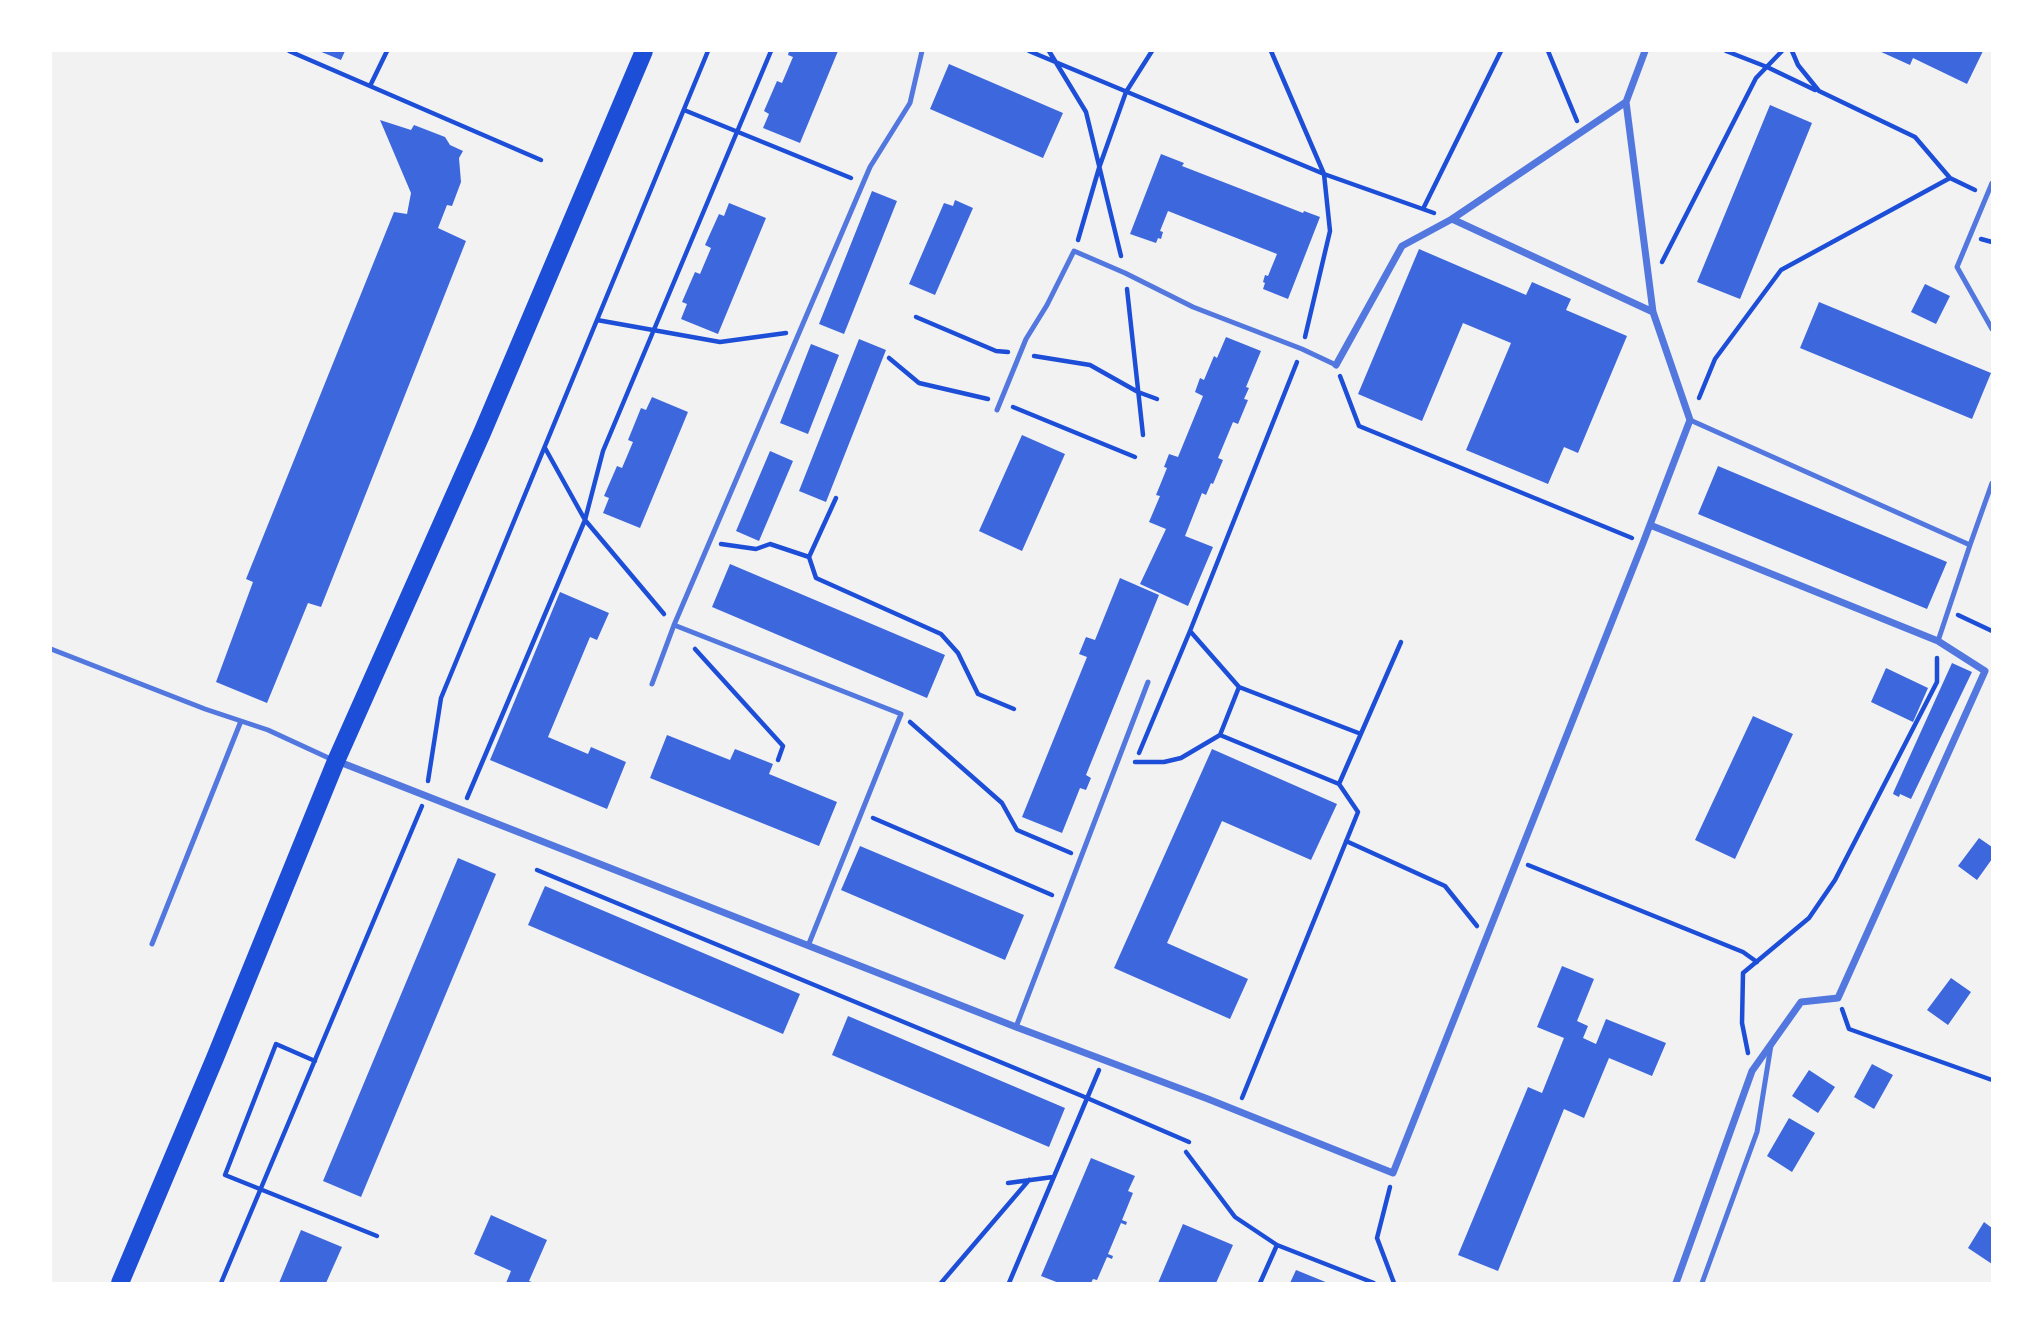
<!DOCTYPE html>
<style>
body{margin:0}
#map{position:relative;width:2043px;height:1334px;overflow:hidden;background:#f2f2f2;font-family:"Fira Sans Condensed",sans-serif}
canvas{display:block}
.frame{position:absolute;inset:0;border:52px solid #fff;pointer-events:none}
</style>
<div id="map">
<canvas width="2043" height="1334"></canvas>
<div class="frame"></div>
</div>
<script>
const ctx = document.querySelector('canvas').getContext('2d');
ctx.lineJoin = 'round';
function fill(path, color) {
  ctx.fillStyle = color;
  ctx.fill(path, 'evenodd');
}
function poly(rows) {
  const path = new Path2D();
  for (const r of rows) {
    path.moveTo(r[0], r[1]);
    for (let i = 2; i < r.length; i += 2) path.lineTo(r[i], r[i + 1]);
  }
  return path;
}
function trace(path, color, width, dash) {
  ctx.strokeStyle = color;
  ctx.lineWidth = width;
  ctx.lineCap = dash ? 'butt' : 'round';
  ctx.setLineDash(dash || []);
  ctx.stroke(path);
}
fill(poly([
 [319,51,345,51,341,60],
 [789,51,838,51,800,143,763,128,769,114,764,111,777,81,782,83,793,57,788,55],
 [1879,51,1983,51,1967,84,1913,58,1910,65],
 [949,64,1063,113,1043,158,930,109],
 [1770,105,1812,123,1740,299,1697,282],
 [380,120,411,130,414,125,445,137,450,145,463,151,459,158,461,182,452,206,447,205,438,228,466,241,321,607,308,603,267,703,216,682,253,582,246,579,394,212,407,214,411,193],
 [1161,154,1184,163,1182,166,1303,213,1304,211,1320,217,1288,299,1263,289,1265,283,1263,282,1265,275,1268,276,1277,254,1168,211,1160,231,1163,232,1161,239,1158,238,1156,243,1130,234],
 [872,191,897,201,844,334,819,324],
 [955,200,973,208,935,295,909,284,944,203,953,206],
 [729,203,766,218,718,334,681,319,687,304,682,302,695,272,700,274,711,248,705,245,719,214,724,216],
 [1419,249,1526,295,1532,282,1571,299,1566,310,1627,336,1578,453,1564,447,1548,484,1466,450,1511,343,1463,323,1422,421,1358,394],
 [1925,284,1950,296,1936,324,1911,312],
 [1819,302,1991,373,1972,419,1800,348],
 [1226,337,1261,351,1246,387,1249,388,1244,399,1248,400,1238,424,1233,422,1218,458,1223,460,1213,484,1211,483,1206,495,1202,493,1185,536,1213,547,1188,606,1140,584,1166,529,1149,522,1160,496,1156,495,1167,468,1164,467,1169,454,1178,457,1203,396,1195,392,1200,378,1204,380,1214,356,1217,358],
 [859,339,886,350,826,502,799,491],
 [811,344,839,355,808,434,780,423],
 [652,397,688,412,640,528,603,513,609,498,604,496,617,466,622,468,633,442,628,440,641,408,646,410],
 [1022,435,1065,454,1022,551,979,531],
 [770,451,793,461,759,541,736,531],
 [1718,466,1947,562,1927,609,1698,514],
 [730,564,945,655,927,698,712,607],
 [1120,578,1159,595,1086,775,1091,778,1086,790,1080,788,1062,833,1022,817,1087,657,1079,654,1086,637,1095,640],
 [560,592,609,613,597,640,590,637,548,737,588,754,591,747,626,762,607,809,490,760],
 [1952,663,1972,672,1911,799,1900,794,1899,797,1893,794,1894,791],
 [1886,668,1928,688,1913,722,1871,702],
 [1753,716,1793,734,1735,859,1695,840],
 [667,735,730,760,735,749,773,764,769,774,837,802,819,846,650,778],
 [1212,749,1337,804,1311,860,1222,821,1167,943,1248,979,1230,1019,1114,968],
 [1979,838,1992,847,1992,859,1977,880,1958,866],
 [860,846,1024,915,1005,960,841,890],
 [458,858,496,874,361,1197,323,1181],
 [545,886,800,994,783,1034,528,925],
 [1562,966,1594,979,1577,1021,1588,1026,1583,1038,1596,1044,1606,1019,1666,1043,1652,1076,1609,1058,1584,1118,1564,1109,1498,1271,1458,1255,1528,1087,1542,1093,1564,1038,1537,1027],
 [1951,978,1971,992,1948,1025,1927,1010],
 [848,1016,1065,1108,1049,1147,832,1055],
 [1872,1064,1893,1075,1874,1109,1854,1097],
 [1809,1070,1835,1087,1818,1113,1792,1096],
 [1789,1118,1815,1133,1792,1172,1767,1156],
 [1091,1158,1135,1176,1128,1191,1133,1193,1122,1220,1127,1222,1126,1225,1121,1223,1108,1254,1113,1256,1112,1259,1107,1257,1097,1280,1093,1279,1091,1283,1059,1283,1041,1276],
 [491,1215,547,1240,529,1281,535,1283,506,1283,511,1271,474,1254],
 [1984,1222,1992,1228,1992,1264,1968,1248],
 [1183,1224,1233,1245,1216,1283,1158,1283],
 [301,1230,342,1247,326,1283,279,1283],
 [1296,1270,1328,1283,1290,1283]
]), '#3d67dc');
trace(poly([
 [289,51,541,160],
 [1029,51,1324,174,1434,213],
 [1049,51,1086,112,1121,256],
 [1271,51,1324,174,1330,231,1305,337],
 [1548,51,1577,121],
 [1726,51,1767,67,1815,90],
 [1792,51,1798,65,1819,91,1915,137,1950,178,1975,190],
 [370,86,387,51],
 [684,110,851,178],
 [1423,209,1501,51],
 [1981,239,1992,242],
 [1078,240,1099,168,1126,92,1152,51],
 [1662,262,1756,78,1782,51],
 [1127,289,1143,435],
 [916,317,996,351,1008,352],
 [597,320,720,342,786,333],
 [1034,356,1090,365,1138,392,1157,399],
 [889,358,919,383,988,399],
 [1340,376,1359,426,1632,538],
 [1699,398,1715,359,1781,270,1950,178],
 [1013,407,1135,457],
 [545,448,585,520,664,614],
 [721,544,756,549,770,544,809,557,816,578,941,634,958,653,978,694,1014,709],
 [809,557,836,498],
 [1958,615,1992,631],
 [1190,631,1239,687,1220,735],
 [695,649,783,746,778,760],
 [1239,687,1361,734],
 [910,722,1002,803,1017,830,1071,853],
 [1139,753,1190,631,1297,362],
 [1135,762,1164,762,1181,758,1220,735,1339,784],
 [428,781,441,698,708,51],
 [467,798,585,520,603,451,771,51],
 [873,818,1052,895],
 [1346,841,1445,886,1477,926],
 [1528,865,1743,952,1757,962],
 [537,870,1087,1098,1189,1142],
 [1842,1009,1849,1029,1992,1080],
 [1748,1053,1742,1023,1743,973,1809,918,1835,880,1937,682,1937,658],
 [315,1061,276,1044,225,1175,377,1236],
 [1242,1098,1358,812,1339,784,1401,642],
 [1186,1152,1235,1217,1277,1245,1260,1283],
 [1008,1183,1053,1177],
 [1390,1187,1377,1238,1394,1283],
 [1277,1245,1374,1283],
 [221,1283,422,806],
 [941,1283,1029,1180],
 [1009,1283,1099,1070]
]), '#1d4ed8', 4.5);
trace(poly([
 [1992,183,1957,267,1992,329],
 [997,410,1026,339,1047,305,1074,251,1125,273,1193,307,1302,349,1336,365],
 [1690,420,1970,545,1992,483],
 [1938,641,1970,545],
 [51,649,205,709,268,730,333,760],
 [652,684,674,625],
 [152,944,241,721],
 [808,946,901,714,674,625,870,167,910,103,922,51],
 [1016,1027,1148,682],
 [1702,1283,1757,1132,1771,1045]
]), '#5277de', 5);
trace(poly([
 [1452,219,1653,312],
 [1336,365,1402,246,1452,219,1626,102],
 [1650,525,1938,641,1985,671,1838,998,1801,1002,1752,1071,1676,1283],
 [337,761,1016,1027,1208,1099,1393,1173,1643,543,1690,420,1653,312,1626,102,1645,51]
]), '#5277de', 7);
trace(poly([
 [120,1283,215,1058,336,761,482,433,644,51]
]), '#1d4ed8', 18);
</script>
